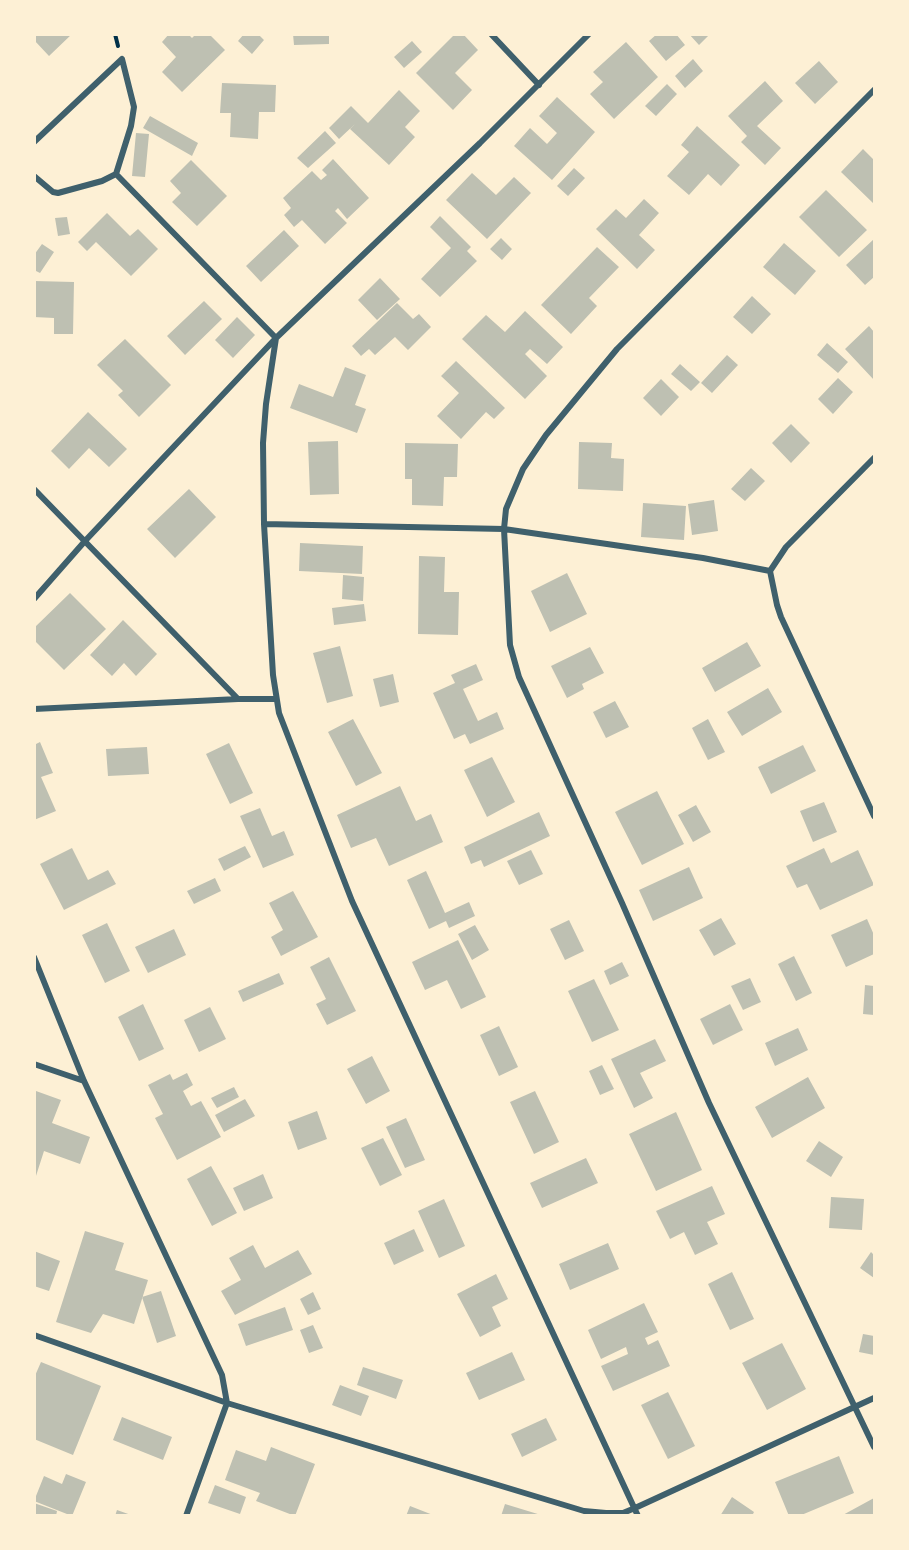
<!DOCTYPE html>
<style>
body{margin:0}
#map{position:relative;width:909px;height:1550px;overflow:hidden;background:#fdf0d5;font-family:"Alegreya Sans",sans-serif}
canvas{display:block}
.frame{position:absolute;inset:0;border:36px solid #fdf0d5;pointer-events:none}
</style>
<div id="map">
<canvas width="909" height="1550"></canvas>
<div class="frame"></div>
</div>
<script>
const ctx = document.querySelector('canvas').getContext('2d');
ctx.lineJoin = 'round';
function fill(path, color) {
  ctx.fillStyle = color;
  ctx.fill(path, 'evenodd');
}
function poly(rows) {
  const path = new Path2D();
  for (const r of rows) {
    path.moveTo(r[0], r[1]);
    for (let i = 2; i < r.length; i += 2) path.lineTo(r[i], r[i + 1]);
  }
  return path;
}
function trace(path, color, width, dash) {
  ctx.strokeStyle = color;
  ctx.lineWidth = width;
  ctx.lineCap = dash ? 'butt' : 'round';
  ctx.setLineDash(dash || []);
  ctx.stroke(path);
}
fill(poly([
 [34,34,72,34,49,56,34,40],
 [169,34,188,34,192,38,196,34,209,34,225,50,182,92,162,72,176,57,162,42],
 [244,34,258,34,264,40,252,54,238,41],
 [293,34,329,34,329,44,294,45],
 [455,34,463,34,478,50,455,73,472,90,453,110,416,73],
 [657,34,676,34,685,45,666,61,649,41],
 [689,34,710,34,699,45],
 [412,41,422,52,404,68,394,57],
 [626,42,658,77,614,119,590,94,603,82,593,72],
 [693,59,703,71,685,88,675,76],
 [819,61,838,82,815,104,795,83],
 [765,81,783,101,757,126,781,148,765,165,741,142,747,136,728,116],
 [222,83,276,85,275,112,259,112,258,139,230,137,231,113,220,113],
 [667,84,677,94,656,116,645,106],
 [399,90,420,111,405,127,415,137,389,165,350,129,355,124,339,139,329,128,351,106,368,123],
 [557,97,595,132,552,180,514,146,530,128,547,144,557,133,539,116],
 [150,116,198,143,192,156,143,128],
 [697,126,740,165,721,186,708,174,689,195,667,176,689,152,681,145],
 [325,131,336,143,308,168,297,158],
 [136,133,149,134,145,177,132,176],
 [863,149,874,160,874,201,873,203,841,172],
 [333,159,369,198,347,219,338,208,335,211,347,223,325,244,302,220,294,227,284,215,291,208,283,198,312,171,321,180,327,175,322,170],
 [191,160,227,196,197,226,172,202,181,193,170,181],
 [574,168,585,178,568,196,557,186],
 [472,173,496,195,514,177,531,193,487,239,446,200],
 [826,190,867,230,839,257,799,217],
 [644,199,659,213,639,235,655,250,637,269,596,229,616,209,626,218],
 [107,213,130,236,138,229,158,249,131,276,96,242,87,251,78,242],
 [440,216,471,247,467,251,477,261,440,297,421,279,451,248,430,227],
 [67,217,70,234,58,236,55,218],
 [284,230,299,246,261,282,246,266],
 [501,238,512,249,502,260,490,249],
 [874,239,874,277,865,285,846,265],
 [784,243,816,271,795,295,763,267],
 [42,244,54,252,40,273,34,270,34,255],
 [597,247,619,267,589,298,597,306,571,334,541,305],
 [380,278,400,299,377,320,358,300],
 [34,281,74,282,73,334,54,334,54,318,34,317],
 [752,296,771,314,752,334,733,317],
 [204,301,222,319,185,355,167,336],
 [397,303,413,319,419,314,431,327,408,350,395,337,375,355,369,349,361,356,352,346],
 [525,311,563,347,547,364,530,349,525,354,547,376,525,399,462,339,486,315,505,332],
 [237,317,255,335,233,358,215,340],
 [869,326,874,332,874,380,845,349],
 [125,339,171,385,139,417,118,395,123,391,97,365],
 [827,343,848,362,838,373,817,355],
 [727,355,738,365,712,393,701,383],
 [456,361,505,408,494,419,486,412,461,439,437,416,459,393,441,376],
 [680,364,700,382,691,391,671,374],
 [345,367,366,375,355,405,366,409,357,433,290,408,299,384,333,397],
 [838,378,853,392,833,414,818,399],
 [661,379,679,397,661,416,643,398],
 [88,412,127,449,109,467,89,448,69,469,51,451],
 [791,424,810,443,791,463,772,443],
 [338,441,339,494,310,495,308,442],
 [579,442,612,443,611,458,624,459,623,491,578,489],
 [405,443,458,444,457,477,444,477,443,506,412,505,412,479,405,479],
 [751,468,765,481,745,501,731,489],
 [189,489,216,517,175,558,147,529],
 [714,500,718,531,692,535,688,504],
 [643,503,686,506,684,540,641,537],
 [300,543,363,546,362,574,299,571],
 [419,556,445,557,444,592,459,592,458,635,418,634],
 [567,573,587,614,550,632,531,591],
 [343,575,364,577,363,601,342,599],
 [70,593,106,629,64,670,34,640,34,628],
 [364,604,366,621,334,625,332,608],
 [123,620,157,654,136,676,124,663,112,676,90,655],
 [747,642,761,666,715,692,702,668],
 [340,646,353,696,327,703,313,653],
 [590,647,604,673,582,684,584,689,567,698,551,666],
 [476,664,483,680,463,689,478,721,497,712,504,729,470,744,465,734,454,739,433,693,455,683,451,675],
 [393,674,399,702,380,707,373,679],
 [768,688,782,712,742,736,727,712],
 [615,701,629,727,606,738,593,712],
 [353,719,382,773,356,786,328,732],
 [708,719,725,752,708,760,692,728],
 [40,742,53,773,41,777,56,811,34,820,34,745],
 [229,743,253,793,230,804,206,754],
 [803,745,816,771,771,794,758,767],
 [147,747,149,774,108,776,106,749],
 [492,757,515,802,487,817,464,770],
 [400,786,416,821,431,814,443,842,389,866,376,838,351,848,337,815],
 [657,791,684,844,642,865,615,812],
 [824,802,837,832,813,842,800,811],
 [696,805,711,832,693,842,678,815],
 [260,808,272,836,284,831,294,855,263,868,240,816],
 [539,812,550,836,484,867,481,860,471,864,464,847],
 [245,846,251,857,224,871,218,859],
 [72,848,88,880,108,870,116,884,64,910,40,864],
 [824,848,831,863,858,850,874,885,820,910,807,884,797,888,786,866],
 [531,850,543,874,519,885,507,861],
 [689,867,703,898,653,921,639,890],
 [426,871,445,913,469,902,475,916,449,928,446,921,429,929,407,880],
 [215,878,221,891,194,904,187,891],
 [293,891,318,937,281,956,271,937,283,930,269,903],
 [721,918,736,944,714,956,699,930],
 [867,919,874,935,874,954,846,967,831,935],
 [569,920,584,951,565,960,550,929],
 [107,923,130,971,105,983,82,935],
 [475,925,489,950,472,960,458,934],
 [174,929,186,955,148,973,135,947],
 [458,940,486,997,461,1009,447,980,425,990,412,962],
 [794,956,812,993,796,1001,778,964],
 [329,957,356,1011,327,1025,316,1004,326,999,310,967],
 [622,962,629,976,610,985,604,971],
 [279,973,284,984,243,1002,238,991],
 [750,978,761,1002,743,1010,731,986],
 [594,979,619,1030,592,1042,568,991],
 [865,985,874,986,874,1015,863,1014],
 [143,1004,164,1049,139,1061,118,1017],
 [730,1004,743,1030,713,1045,700,1019],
 [210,1007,226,1039,199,1052,184,1020],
 [499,1026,518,1067,499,1076,480,1035],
 [798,1028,808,1050,775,1066,765,1043],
 [655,1039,666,1061,640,1073,653,1098,634,1108,611,1059],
 [372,1056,390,1091,366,1104,347,1069],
 [602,1065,614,1089,600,1095,589,1071],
 [187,1073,193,1085,183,1091,191,1106,201,1101,221,1137,177,1160,155,1118,163,1114,148,1085,170,1074,173,1080],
 [808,1077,825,1108,772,1138,755,1107],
 [234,1087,239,1097,217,1108,211,1098],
 [36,1091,61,1100,52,1123,90,1137,80,1164,44,1151,35,1179],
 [535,1091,559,1142,534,1154,510,1102],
 [245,1099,255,1116,224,1132,215,1115],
 [317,1111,327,1139,298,1150,288,1122],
 [676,1112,702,1170,656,1191,629,1134],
 [406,1118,425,1160,405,1168,386,1127],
 [383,1138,402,1175,380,1186,361,1148],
 [819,1141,843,1157,831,1177,806,1161],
 [586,1158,598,1183,542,1208,530,1183],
 [211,1166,237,1213,212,1226,187,1179],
 [263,1174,273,1198,244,1211,233,1188],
 [712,1186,725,1214,707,1222,718,1244,695,1255,684,1232,670,1239,656,1211],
 [831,1197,864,1199,862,1230,829,1228],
 [444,1199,465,1246,439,1258,418,1211],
 [414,1229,424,1251,394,1265,384,1243],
 [85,1231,124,1243,115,1270,148,1280,134,1324,103,1314,91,1333,56,1322],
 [608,1243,619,1269,570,1290,559,1264],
 [253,1245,265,1268,298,1250,312,1274,235,1315,221,1291,241,1280,229,1258],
 [34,1251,60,1261,49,1291,34,1286],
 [871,1252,874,1255,874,1278,860,1268],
 [732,1272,754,1319,730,1330,708,1284],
 [496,1274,508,1299,492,1307,501,1326,480,1337,457,1294],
 [161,1291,176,1336,157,1343,142,1297],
 [313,1292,321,1309,308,1315,300,1299],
 [644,1303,658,1332,645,1338,648,1345,658,1340,670,1366,613,1391,601,1366,628,1354,626,1347,601,1359,588,1330],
 [285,1307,293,1330,246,1346,238,1324],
 [313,1325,323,1348,309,1353,300,1330],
 [863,1334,874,1336,874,1355,859,1352],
 [782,1343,806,1389,767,1410,742,1363],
 [512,1352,525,1380,479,1400,466,1373],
 [41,1362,101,1386,73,1455,34,1439,34,1378],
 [363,1367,403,1380,396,1399,357,1385],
 [340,1385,369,1396,361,1416,332,1405],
 [668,1392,695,1446,668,1459,641,1405],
 [122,1417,172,1437,163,1460,113,1440],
 [546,1418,557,1440,522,1457,511,1434],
 [271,1447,315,1464,295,1516,256,1501,260,1493,225,1480,236,1450,266,1461],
 [839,1456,854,1493,799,1516,789,1516,775,1482],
 [66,1474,86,1482,72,1516,34,1501,44,1476,62,1484],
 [215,1485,246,1497,240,1514,208,1503],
 [732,1497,754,1512,752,1516,720,1516],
 [874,1498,874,1516,841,1516],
 [34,1503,57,1511,56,1516,34,1516],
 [505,1504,541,1515,541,1516,501,1516],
 [410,1506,433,1515,433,1516,406,1516],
 [117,1510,131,1515,131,1516,115,1516]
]), '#bec0b2');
trace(poly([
 [115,34,118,46]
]), '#003049', 4);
trace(poly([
 [491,34,539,85],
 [874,90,617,349,546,435,523,469,506,509,504,529,510,645,519,677,622,903,709,1103,874,1447],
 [34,142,122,59,134,107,131,126,116,174,102,181,58,193,53,192,34,176],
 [116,174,276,338,266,404,263,443,264,524,273,675,279,713,352,901,638,1516],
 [874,458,786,547,770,571,777,605,781,617,874,816],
 [34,489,238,699,276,699],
 [264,524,504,529,703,558,770,571],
 [34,599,85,541,276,338,480,143,589,34],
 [34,709,238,699],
 [34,957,84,1081,222,1375,227,1403,186,1516],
 [34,1064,84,1081],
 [34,1335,227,1403,584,1511,606,1513,623,1513,635,1508,874,1398]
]), '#3f606c', 6);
</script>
